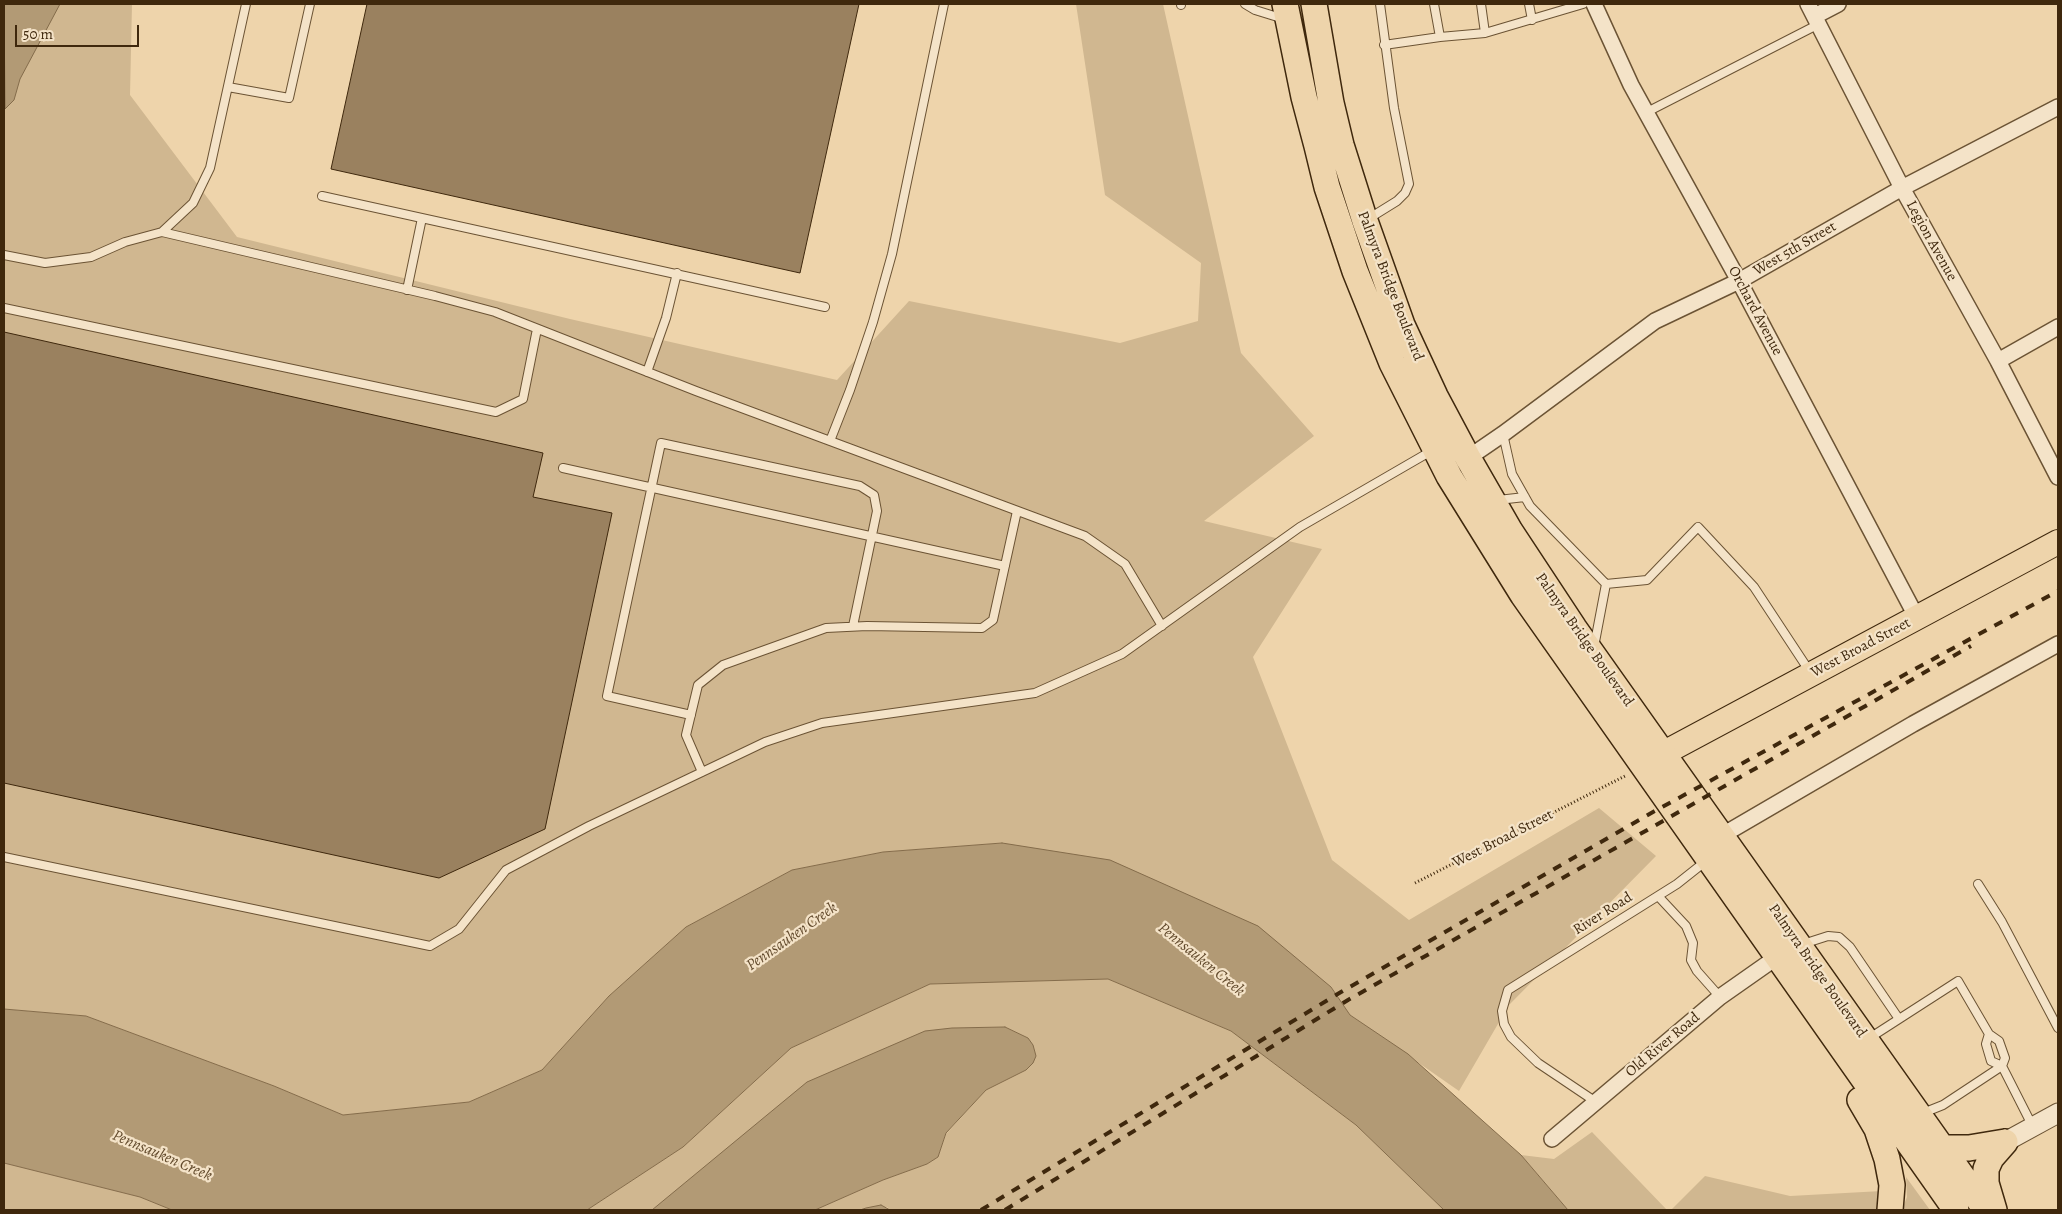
<!DOCTYPE html>
<style>
body{margin:0}
#map{position:relative;width:2062px;height:1214px;overflow:hidden;background:#eed4ab;font-family:Alegreya,serif}
canvas{display:block}
.frame{position:absolute;inset:0;border:5px solid #3f280d;pointer-events:none}
.scale{position:absolute;left:15px;top:25px;width:124px;height:22px;box-sizing:border-box;border:2px solid #3f280d;border-top:0;padding-left:6px;font-size:15px;line-height:18px;white-space:nowrap;color:#3f280d;-webkit-text-stroke:4px #f4e3c8;paint-order:stroke}
</style>
<div id="map">
<canvas width="2062" height="1214"></canvas>
<div class="frame"></div>
<div class="scale">50 m</div>
</div>
<script>
const ctx = document.querySelector('canvas').getContext('2d');
ctx.lineJoin = 'round';
function fill(path, color) {
  ctx.fillStyle = color;
  ctx.fill(path, 'evenodd');
}
function poly(rows) {
  const path = new Path2D();
  for (const r of rows) {
    path.moveTo(r[0], r[1]);
    for (let i = 2; i < r.length; i += 2) path.lineTo(r[i], r[i + 1]);
  }
  return path;
}
function trace(path, color, width, dash) {
  ctx.strokeStyle = color;
  ctx.lineWidth = width;
  ctx.lineCap = dash ? 'butt' : 'round';
  ctx.setLineDash(dash || []);
  ctx.stroke(path);
}
function write(font, color, halo, rows, align = 'center') {
  ctx.font = font + ' Alegreya,serif';
  ctx.lineWidth = 4.5;
  ctx.setLineDash([]);
  ctx.textBaseline = 'middle';
  ctx.strokeStyle = halo;
  ctx.fillStyle = color;
  for (const [text, x, y, turn = 0] of rows) {
    ctx.save();
    ctx.translate(x, y);
    ctx.rotate((+turn || 0) * Math.PI / 180);
    ctx.textAlign = isNaN(turn) ? turn : align;
    if (halo) ctx.strokeText(text, 0, 0);
    ctx.fillText(text, 0, 0);
    ctx.restore();
  }
}
fill(poly([
 [4,4,132,4,130,95,237,237,570,319,837,380,909,301,1120,343,1198,321,1201,263,1105,195,1076,4,1163,4,1241,353,1314,436,1204,521,1322,549,1253,657,1332,860,1409,920,1599,808,1656,856,1509,1005,1459,1091,1350,1015,1331,987,1002,843,883,852,792,870,686,927,609,996,542,1070,469,1102,343,1115,274,1086,86,1016,4,1009],
 [1108,979,1231,1031,1356,1125,1444,1210,890,1210,887,1207,866,1208,860,1210,815,1210,883,1180,927,1164,938,1157,946,1134,986,1090,1026,1070,1028,1038,1005,1027,952,1028,673,1194,652,1210,587,1210,683,1147,791,1048,930,984],
 [1592,1132,1667,1210,1568,1210,1521,1155,1554,1159],
 [4,1163,140,1197,172,1210,4,1210],
 [1705,1176,1790,1196,1882,1191,1878,1210,1671,1210],
 [1906,1177,1930,1210,1902,1210,1907,1197]
]), '#d0b790');
const water = poly([
 [4,4,60,4,20,79,14,100,5,109,4,4],
 [1002,843,1110,860,1258,926,1331,987,1350,1015,1408,1054,1521,1155,1568,1210,1444,1210,1356,1125,1231,1031,1108,979,930,984,791,1048,683,1147,587,1210,172,1210,140,1197,4,1163,4,1009,86,1016,274,1086,343,1115,469,1102,542,1070,609,996,686,927,792,870,883,852,1002,843],
 [1005,1027,1028,1038,1033,1045,1036,1056,1033,1063,1026,1070,986,1090,946,1133,938,1157,927,1164,883,1180,815,1210,652,1210,807,1082,925,1031,952,1028,1005,1027],
 [881,1205,890,1210,860,1210,866,1208,881,1205]
]);
fill(water, '#b29a75');
trace(water, '#846c4b', 1);
const building = poly([
 [367,4,859,4,800,273,331,169,367,4],
 [4,332,543,453,533,497,612,513,545,829,439,878,4,783,4,332]
]);
fill(building, '#9a815f');
trace(building, '#3f280d', 1);
const service = poly([
 [1181,4,1181,5],
 [1245,4,1255,10,1284,19],
 [1434,4,1440,37,1485,33,1583,4],
 [1481,4,1485,33],
 [1529,4,1532,20],
 [1384,45,1440,37],
 [228,87,289,98,310,4],
 [1647,112,1819,24],
 [322,196,825,307],
 [1368,219,1397,201,1405,193,1409,184,1394,108,1380,4],
 [162,232,435,296,495,312,696,391,1085,536,1125,564,1162,626],
 [4,255,45,263,91,257,125,242,162,232,193,203,210,168,246,4],
 [407,290,422,218],
 [4,308,496,412,523,399,537,329],
 [647,372,666,318,677,273],
 [1503,434,1512,474,1530,506,1606,584,1647,580,1698,527,1754,587,1810,672],
 [830,441,850,390,873,322,892,254,944,4],
 [563,468,1005,566],
 [1498,500,1525,497],
 [1594,647,1606,584],
 [691,715,607,696,661,443,860,486,874,495,877,511,853,626],
 [702,772,686,735,698,685,723,665,826,628,867,626,982,628,993,620,1017,511],
 [4,857,430,946,459,929,506,870,589,826,765,742,822,723,1035,693,1122,654,1300,527,1433,450],
 [1978,884,2002,922,2058,1028],
 [1658,896,1686,926,1693,943,1691,960,1697,971,1720,997],
 [1803,944,1828,936,1839,937,1850,947,1899,1019],
 [1868,1039,1958,981,1989,1034],
 [1596,1102,1538,1063,1511,1037,1504,1024,1502,1011,1508,990,1677,884,1706,861],
 [1923,1113,1943,1105,2002,1066,2005,1058,1999,1041,1989,1034,1986,1044,1991,1061,2002,1066,2033,1127]
]);
const minor = poly([
 [1594,4,1631,85,1739,281,1917,618],
 [1808,4,1902,188,1998,361,2058,477],
 [1815,16,1838,4],
 [1998,361,2058,327],
 [1468,458,1503,434,1655,321,1739,281,1902,188,2058,107],
 [1721,836,1913,724,2058,644],
 [1552,1139,1720,997,1777,957]
]);
const tertiary = poly([
 [2005,1142,2058,1113]
]);
const primary = poly([
 [1664,753,2058,542]
]);
const trunk = poly([
 [1285,4,1304,97,1317,146,1327,187,1355,271,1392,363,1449,476,1523,595,1956,1210],
 [1314,4,1331,103,1341,145,1365,221,1402,325,1435,396,1468,458,1510,531,1574,628,1986,1210],
 [1860,1100,1877,1129,1887,1159,1892,1185,1890,1210],
 [1942,1148,1969,1148,2005,1142],
 [1994,1210,1986,1183,1986,1169,1991,1158,2005,1142]
]);
trace(service, '#6b5334', 10);
trace(minor, '#6b5334', 18);
trace(tertiary, '#6b5334', 21);
trace(primary, '#3f280d', 26);
trace(trunk, '#3f280d', 28);
trace(poly([
 [1415,883,1625,776]
]), '#3f280d', 3, [1, 2.5]);
trace(service, '#f4e3c8', 8);
trace(minor, '#f4e3c8', 15);
trace(tertiary, '#f4e3c8', 19);
trace(primary, '#eed4ab', 24);
trace(trunk, '#eed4ab', 25);
trace(poly([
 [981,1210,1341,992,1653,812,2058,591],
 [1005,1210,1348,1000,1971,646]
]), '#3f280d', 4, [9, 9]);
write('15px', '#3f280d', '#f4e3c8', [
 ["Legion Avenue",1931,241,61],
 ["West 5th Street",1795,249,-30],
 ["Palmyra Bridge Boulevard",1390,286,69],
 ["Orchard Avenue",1755,311,62],
 ["Palmyra Bridge Boulevard",1584,640,55],
 ["West Broad Street",1861,648,-28],
 ["West Broad Street",1503,839,-27],
 ["River Road",1603,914,-32],
 ["Palmyra Bridge Boulevard",1817,971,55],
 ["Old River Road",1663,1045,-40]
]);
write('italic 16px', '#624a2c', '#f4e3c8', [
 ["Pennsauken Creek",792,937,-35],
 ["Pennsauken Creek",1201,960,39],
 ["Pennsauken Creek",162,1156,23]
]);
</script>
